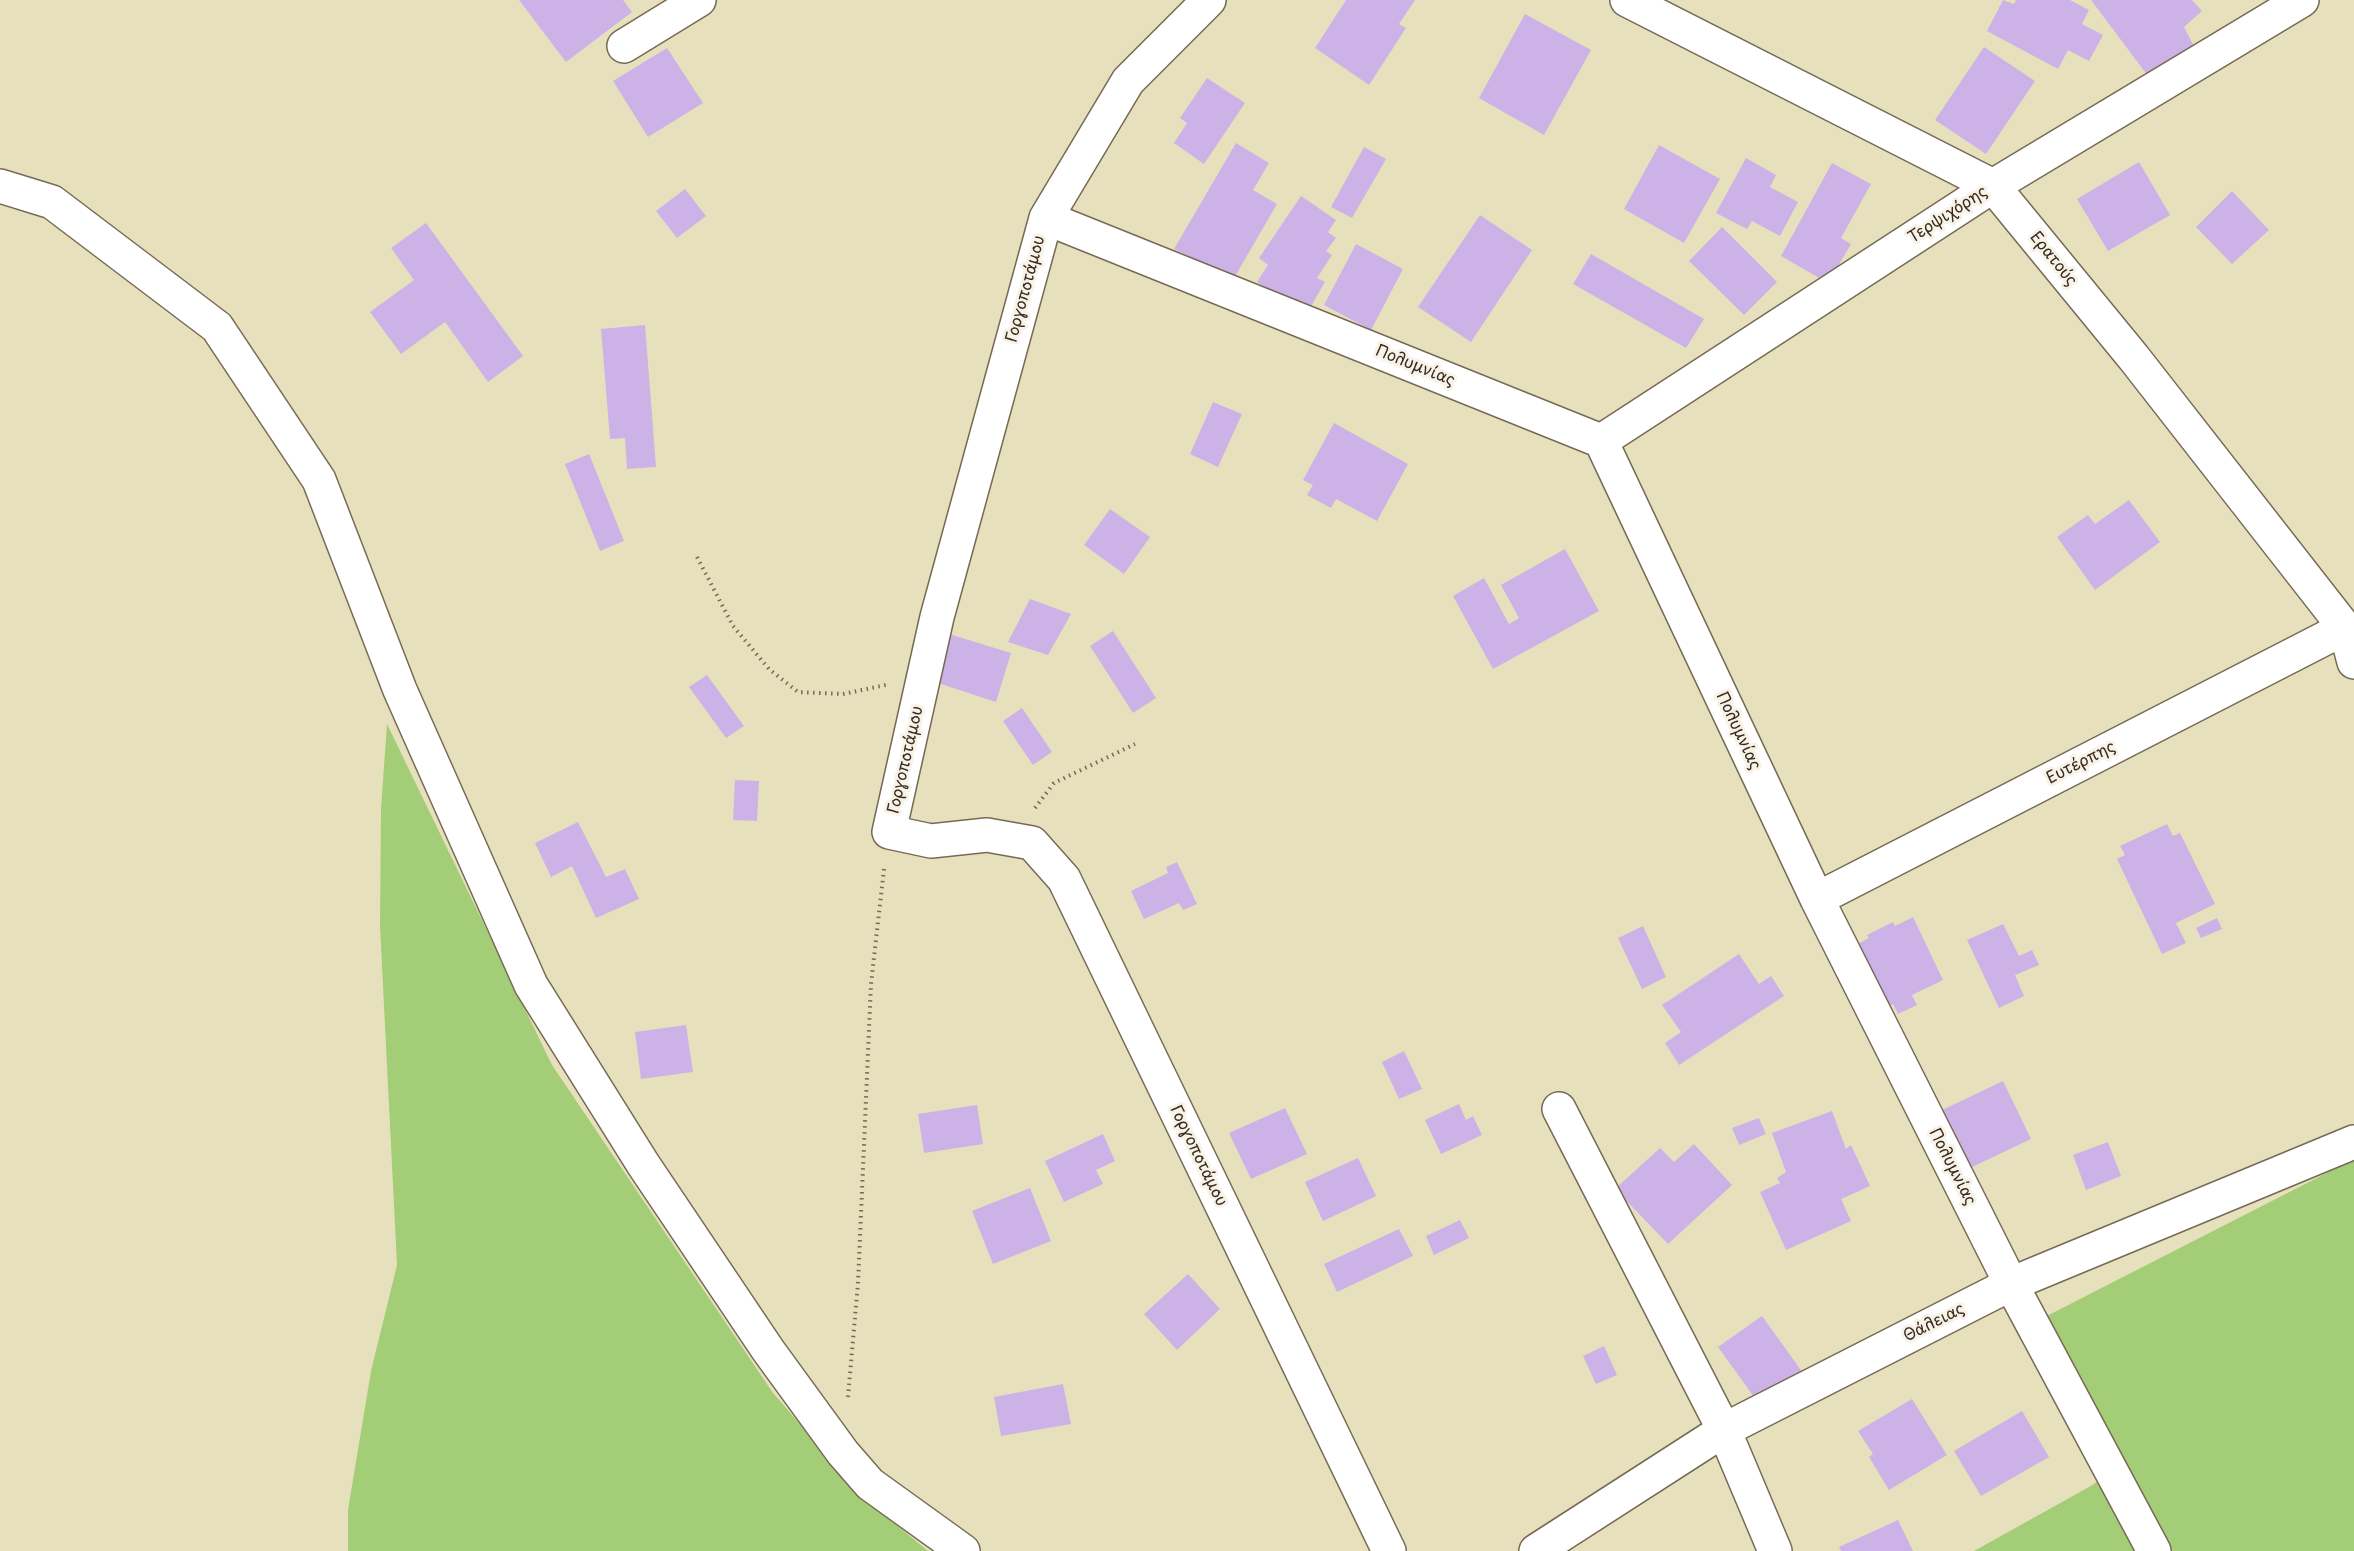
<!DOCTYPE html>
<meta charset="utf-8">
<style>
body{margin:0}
canvas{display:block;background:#e7e0bc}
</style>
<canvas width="2354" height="1551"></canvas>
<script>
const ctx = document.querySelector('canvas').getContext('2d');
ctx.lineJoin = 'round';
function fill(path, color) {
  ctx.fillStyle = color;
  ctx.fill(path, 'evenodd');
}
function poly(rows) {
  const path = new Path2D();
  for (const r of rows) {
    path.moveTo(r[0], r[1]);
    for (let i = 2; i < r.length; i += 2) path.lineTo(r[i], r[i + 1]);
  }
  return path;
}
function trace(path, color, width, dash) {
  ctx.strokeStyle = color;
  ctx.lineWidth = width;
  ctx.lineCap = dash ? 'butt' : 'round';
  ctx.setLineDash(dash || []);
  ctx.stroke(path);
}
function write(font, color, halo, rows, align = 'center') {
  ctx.font = font + ' "Playpen Sans",sans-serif';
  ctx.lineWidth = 6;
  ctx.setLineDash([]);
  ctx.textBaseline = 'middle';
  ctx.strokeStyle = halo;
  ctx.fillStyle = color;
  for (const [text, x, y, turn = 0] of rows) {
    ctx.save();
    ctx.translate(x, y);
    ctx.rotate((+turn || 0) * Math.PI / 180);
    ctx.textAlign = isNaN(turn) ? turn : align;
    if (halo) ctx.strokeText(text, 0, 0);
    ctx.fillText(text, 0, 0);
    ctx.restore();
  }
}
fill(poly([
 [387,724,552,1065,773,1393,865,1499,928,1551,348,1551,348,1510,371,1371,397,1265,380,926,381,809],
 [2354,1159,2354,1551,1974,1551,2089,1487,2117,1469,2033,1323]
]), '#a4cd78');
fill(poly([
 [519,0,623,0,632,12,566,62],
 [1346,0,1415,0,1399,24,1406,28,1369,85,1315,48],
 [2003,0,2014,4,2016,0,2070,0,2089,10,2082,24,2103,35,2089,61,2068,50,2058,69,1987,31],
 [2091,0,2192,0,2202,11,2184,27,2195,48,2151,80],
 [1525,14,1591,50,1544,135,1479,98],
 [1984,47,2035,81,1986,154,1935,120],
 [667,48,703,103,648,137,613,81],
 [1207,78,1245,103,1204,164,1174,143,1187,123,1180,118],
 [1236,143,1269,163,1253,190,1277,204,1234,278,1174,249],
 [1659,145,1720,179,1684,243,1624,209],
 [1364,147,1386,159,1352,218,1331,207],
 [1746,158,1776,175,1770,187,1798,202,1780,236,1752,221,1747,229,1716,213],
 [2139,162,2170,215,2108,251,2077,199],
 [1832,163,1871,184,1841,238,1851,244,1828,283,1781,256],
 [685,189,706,216,677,238,656,211],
 [2232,191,2269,230,2232,264,2196,227],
 [1301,196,1336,220,1328,232,1336,238,1326,251,1332,255,1317,278,1325,282,1307,313,1257,282,1268,265,1259,258],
 [1480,215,1532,250,1471,342,1418,307],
 [426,223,523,356,488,382,445,322,401,354,370,312,414,280,391,248],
 [1722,227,1777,282,1744,315,1689,261],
 [1356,244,1403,269,1371,330,1324,305],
 [1591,254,1704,319,1686,348,1573,284],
 [645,325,656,467,627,469,625,438,610,439,601,329],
 [1213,402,1242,414,1218,467,1190,454],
 [1334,423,1408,464,1377,521,1336,499,1331,508,1307,495,1313,485,1303,480],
 [589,454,624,541,600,551,565,464],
 [2129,500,2160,542,2095,590,2057,537,2088,515,2095,524],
 [1110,509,1150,537,1124,574,1084,545],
 [1565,549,1599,611,1493,669,1453,596,1484,578,1509,624,1519,618,1501,585],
 [1030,599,1071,614,1048,655,1008,642],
 [1113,631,1156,698,1133,713,1090,646],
 [949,634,1011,653,996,702,935,682],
 [707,675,744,726,726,738,689,687],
 [1022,708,1052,752,1033,765,1003,721],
 [735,780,759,781,757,821,733,820],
 [578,822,606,877,625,869,639,899,596,918,572,866,551,877,535,843],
 [2167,824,2173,836,2180,833,2215,904,2176,923,2186,943,2162,954,2117,859,2125,855,2120,846],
 [1177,862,1197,904,1183,910,1179,903,1144,919,1131,891,1168,873,1166,867],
 [1913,917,1943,980,1912,995,1917,1005,1898,1014,1893,1004,1885,1008,1854,946,1869,938,1867,935,1893,922,1895,926],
 [2217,918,2222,929,2201,938,2196,928],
 [2003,924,2019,956,2032,950,2039,965,2015,975,2024,996,1999,1008,1967,940],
 [1643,926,1666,977,1642,989,1618,938],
 [1739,954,1759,984,1771,976,1784,996,1679,1065,1665,1043,1681,1032,1662,1005],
 [686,1025,693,1072,641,1079,635,1032],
 [1404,1051,1422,1089,1399,1099,1382,1062],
 [2003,1081,2031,1139,1968,1169,1940,1111],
 [1459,1104,1466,1120,1473,1116,1482,1135,1441,1154,1425,1120],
 [977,1105,983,1144,924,1153,918,1114],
 [1285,1108,1307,1154,1251,1179,1229,1133],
 [1832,1111,1846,1149,1851,1145,1870,1186,1841,1199,1851,1221,1786,1250,1760,1192,1780,1183,1777,1178,1786,1172,1772,1133],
 [1759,1118,1766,1134,1739,1145,1732,1128],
 [1103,1134,1115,1161,1096,1170,1103,1184,1064,1202,1045,1161],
 [2108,1142,2121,1176,2086,1190,2073,1155],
 [1694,1144,1732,1185,1668,1244,1615,1189,1660,1148,1674,1162],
 [1358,1158,1376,1196,1323,1221,1305,1182],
 [1030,1188,1051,1241,993,1264,972,1211],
 [1460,1220,1469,1238,1434,1255,1426,1236],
 [1399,1229,1413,1256,1337,1292,1324,1264],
 [1188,1274,1220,1309,1177,1350,1144,1314],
 [1762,1316,1803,1373,1762,1408,1718,1347],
 [1604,1346,1617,1375,1596,1384,1583,1356],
 [1063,1384,1071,1424,1001,1436,994,1397],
 [1912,1399,1947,1455,1889,1490,1869,1457,1873,1454,1858,1431],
 [2022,1411,2049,1457,1981,1496,1954,1451],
 [1898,1520,1913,1551,1841,1551,1839,1547]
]), '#cdb2e8');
const street = poly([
 [1209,0,1128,81,1046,218,937,617,889,832,931,841,987,835,1032,843,1064,879,1389,1551],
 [1627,0,1993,186,2134,358,2345,628,2354,662],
 [624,46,699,0],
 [0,186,52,202,217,327,319,480,400,690,531,985,643,1164,768,1350,843,1453,870,1484,963,1551],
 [1046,218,1601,441,1817,899,2011,1284,2154,1551],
 [1601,441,1993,186,2302,0],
 [1817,899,2345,628],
 [1559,1109,1724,1430,1775,1551],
 [1536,1551,1724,1430,2011,1284,2354,1142]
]);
trace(street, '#776a55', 36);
trace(poly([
 [697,557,733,626,769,669,798,692,843,694,886,685],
 [1035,808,1054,783,1135,744],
 [848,1397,858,1283,871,984,884,869]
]), '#776a55', 4, [1.5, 4.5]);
trace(street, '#fff', 33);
write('16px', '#3b2a1e', '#f7f3e8', [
 ["Τερψιχόρης",1948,215,-33],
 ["Ερατούς",2053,259,51],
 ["Γοργοποτάμου",1026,289,-75],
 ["Πολυμνίας",1415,366,22],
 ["Πολυμνίας",1738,731,65],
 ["Γοργοποτάμου",906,760,-77],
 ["Ευτέρπης",2081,763,-27],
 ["Γοργοποτάμου",1198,1156,64],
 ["Πολυμνίας",1952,1167,63],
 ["Θάλειας",1934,1323,-27]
]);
</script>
